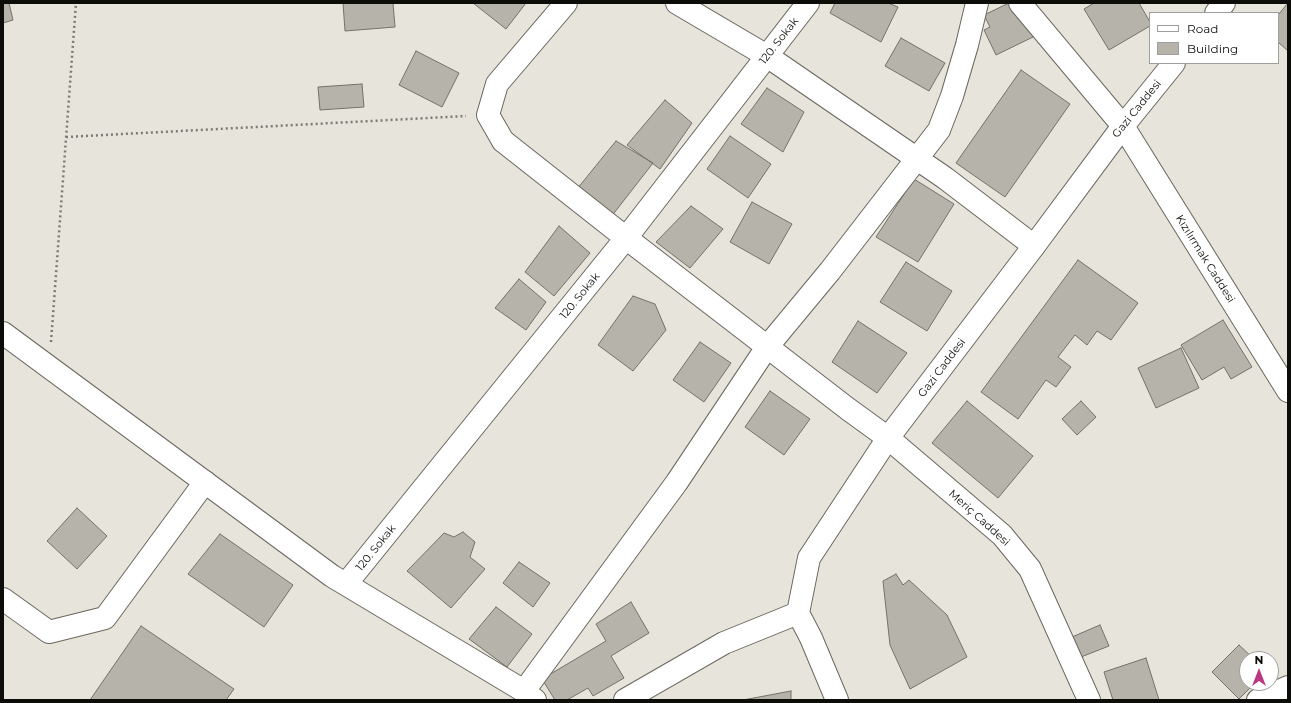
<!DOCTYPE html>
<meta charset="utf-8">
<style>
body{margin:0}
#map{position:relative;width:1291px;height:703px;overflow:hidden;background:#e7e4db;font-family:Montserrat,sans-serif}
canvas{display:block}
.frame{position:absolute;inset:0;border:4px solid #0c0c09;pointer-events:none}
.legend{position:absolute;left:1149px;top:12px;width:130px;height:52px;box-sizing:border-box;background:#fff;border:1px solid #9e9e9d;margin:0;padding:5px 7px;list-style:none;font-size:12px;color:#0c0c09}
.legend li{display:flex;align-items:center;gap:8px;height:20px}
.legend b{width:20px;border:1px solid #9e9e9d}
.north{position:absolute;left:1239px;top:651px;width:40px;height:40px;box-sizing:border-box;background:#fff;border:1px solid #9e9e9d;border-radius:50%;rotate:0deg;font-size:11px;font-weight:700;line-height:16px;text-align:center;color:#0c0c09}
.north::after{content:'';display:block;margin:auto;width:14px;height:18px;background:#ba3881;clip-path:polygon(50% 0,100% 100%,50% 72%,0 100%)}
</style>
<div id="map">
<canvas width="1291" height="703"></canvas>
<div class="frame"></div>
<ul class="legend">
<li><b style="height:5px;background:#fff"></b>Road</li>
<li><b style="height:11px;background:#b6b4aa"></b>Building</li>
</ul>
<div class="north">N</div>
</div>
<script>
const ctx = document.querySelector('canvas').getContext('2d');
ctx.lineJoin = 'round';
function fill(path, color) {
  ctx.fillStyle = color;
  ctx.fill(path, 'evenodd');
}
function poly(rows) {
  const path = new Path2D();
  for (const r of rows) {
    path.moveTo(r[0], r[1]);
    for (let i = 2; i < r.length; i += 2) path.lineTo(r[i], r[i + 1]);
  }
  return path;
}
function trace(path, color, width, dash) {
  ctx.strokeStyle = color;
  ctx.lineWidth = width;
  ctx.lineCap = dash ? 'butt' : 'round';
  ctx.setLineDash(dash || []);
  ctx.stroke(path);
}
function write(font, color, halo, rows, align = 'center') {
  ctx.font = font + ' Montserrat,sans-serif';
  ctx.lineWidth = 3.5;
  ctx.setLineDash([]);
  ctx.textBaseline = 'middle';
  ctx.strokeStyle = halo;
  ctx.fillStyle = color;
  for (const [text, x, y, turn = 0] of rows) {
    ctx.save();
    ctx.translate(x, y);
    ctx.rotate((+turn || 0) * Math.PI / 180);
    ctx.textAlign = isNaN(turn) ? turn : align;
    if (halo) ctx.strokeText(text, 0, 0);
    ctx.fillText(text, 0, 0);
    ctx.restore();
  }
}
const building = poly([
 [3,3,9,3,13,20,3,23,3,3],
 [343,3,393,3,395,27,345,31,343,3],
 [473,3,526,3,506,29,473,3],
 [835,3,888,3,898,7,881,42,830,13,835,3],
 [1009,3,1017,3,1033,37,996,55,984,30,990,27,984,15,1009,3],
 [1094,3,1139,3,1150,22,1150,26,1109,50,1084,9,1094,3],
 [1288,3,1288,51,1278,42,1278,15,1288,3],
 [901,38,945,63,929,91,885,66,901,38],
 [416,51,459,73,442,107,399,85,416,51],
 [1021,70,1070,104,1005,197,956,163,1021,70],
 [362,84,364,107,320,110,318,87,362,84],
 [767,88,804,112,783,152,741,124,767,88],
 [665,100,692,123,660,169,627,145,665,100],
 [730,136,771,164,748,198,707,169,730,136],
 [616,141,653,163,611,217,577,189,616,141],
 [914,179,954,204,918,262,876,237,914,179],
 [752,202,792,224,769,264,730,242,752,202],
 [691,206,723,229,690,268,656,242,691,206],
 [559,226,590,253,554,296,525,272,559,226],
 [1078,260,1138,303,1111,340,1097,331,1087,345,1075,335,1058,357,1071,367,1056,387,1046,380,1018,419,981,392,1078,260],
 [906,262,952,291,927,331,880,302,906,262],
 [519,279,546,302,526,330,495,308,519,279],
 [633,296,655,304,666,330,633,371,598,345,633,296],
 [1223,320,1252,367,1231,379,1224,367,1202,380,1181,345,1223,320],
 [858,321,907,353,877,393,832,362,858,321],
 [700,342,731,363,704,402,673,380,700,342],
 [1181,348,1199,388,1156,408,1138,368,1181,348],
 [770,391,810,419,784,455,745,427,770,391],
 [967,401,1033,456,998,498,932,443,967,401],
 [1081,401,1096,417,1077,435,1062,419,1081,401],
 [77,508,107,536,77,569,47,541,77,508],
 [463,532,475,542,470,557,485,569,451,608,407,571,444,533,454,537,463,532],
 [220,534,293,585,264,627,188,574,220,534],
 [519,562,550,583,533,607,503,583,519,562],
 [896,574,903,585,909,580,947,615,967,657,910,689,890,645,883,581,896,574],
 [631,602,649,633,611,656,624,678,593,696,588,688,567,700,555,700,542,679,606,641,596,624,631,602],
 [496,607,532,634,507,667,469,639,496,607],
 [1100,625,1109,646,1081,657,1072,637,1100,625],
 [141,626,234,689,226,700,90,700,141,626],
 [1239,645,1254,659,1247,659,1247,683,1255,683,1239,699,1212,672,1239,645],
 [1146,658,1159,700,1113,700,1104,672,1146,658],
 [791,691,791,700,743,700,791,691]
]);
fill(building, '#b6b4aa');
trace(building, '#737169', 1);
const street = poly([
 [677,3,767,56,945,178,1034,246],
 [1020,3,1123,126],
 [503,141,626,238,848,409,888,438,1002,535,1030,569,1089,700],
 [346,584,626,238,808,3],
 [3,599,49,632,105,618,205,482],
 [524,691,677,482,767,347,830,271,939,130,952,96,967,45,977,3],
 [1258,700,1288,687]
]);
const secondary = poly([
 [1216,13,1224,3],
 [1123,126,1288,391],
 [503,141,488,115,497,84,566,3],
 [3,333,332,576,524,691,535,700],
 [625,700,724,643,798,613],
 [837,700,811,638,798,613,809,558,888,438,1034,246,1123,126,1174,63]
]);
trace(street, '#69675e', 24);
trace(secondary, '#69675e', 24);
trace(poly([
 [66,137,466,116],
 [51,342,76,3]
]), '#7c7a74', 2.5, [2, 3]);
trace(street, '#fff', 22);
trace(secondary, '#fff', 22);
write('11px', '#0c0c09', '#fff', [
 ["120. Sokak",779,41,-52],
 ["Gazi Caddesi",1137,109,-51],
 ["Kızılırmak Caddesi",1205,259,58],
 ["120. Sokak",580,296,-51],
 ["Gazi Caddesi",942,368,-53],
 ["Meriç Caddesi",979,518,42],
 ["120. Sokak",376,548,-51]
]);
</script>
